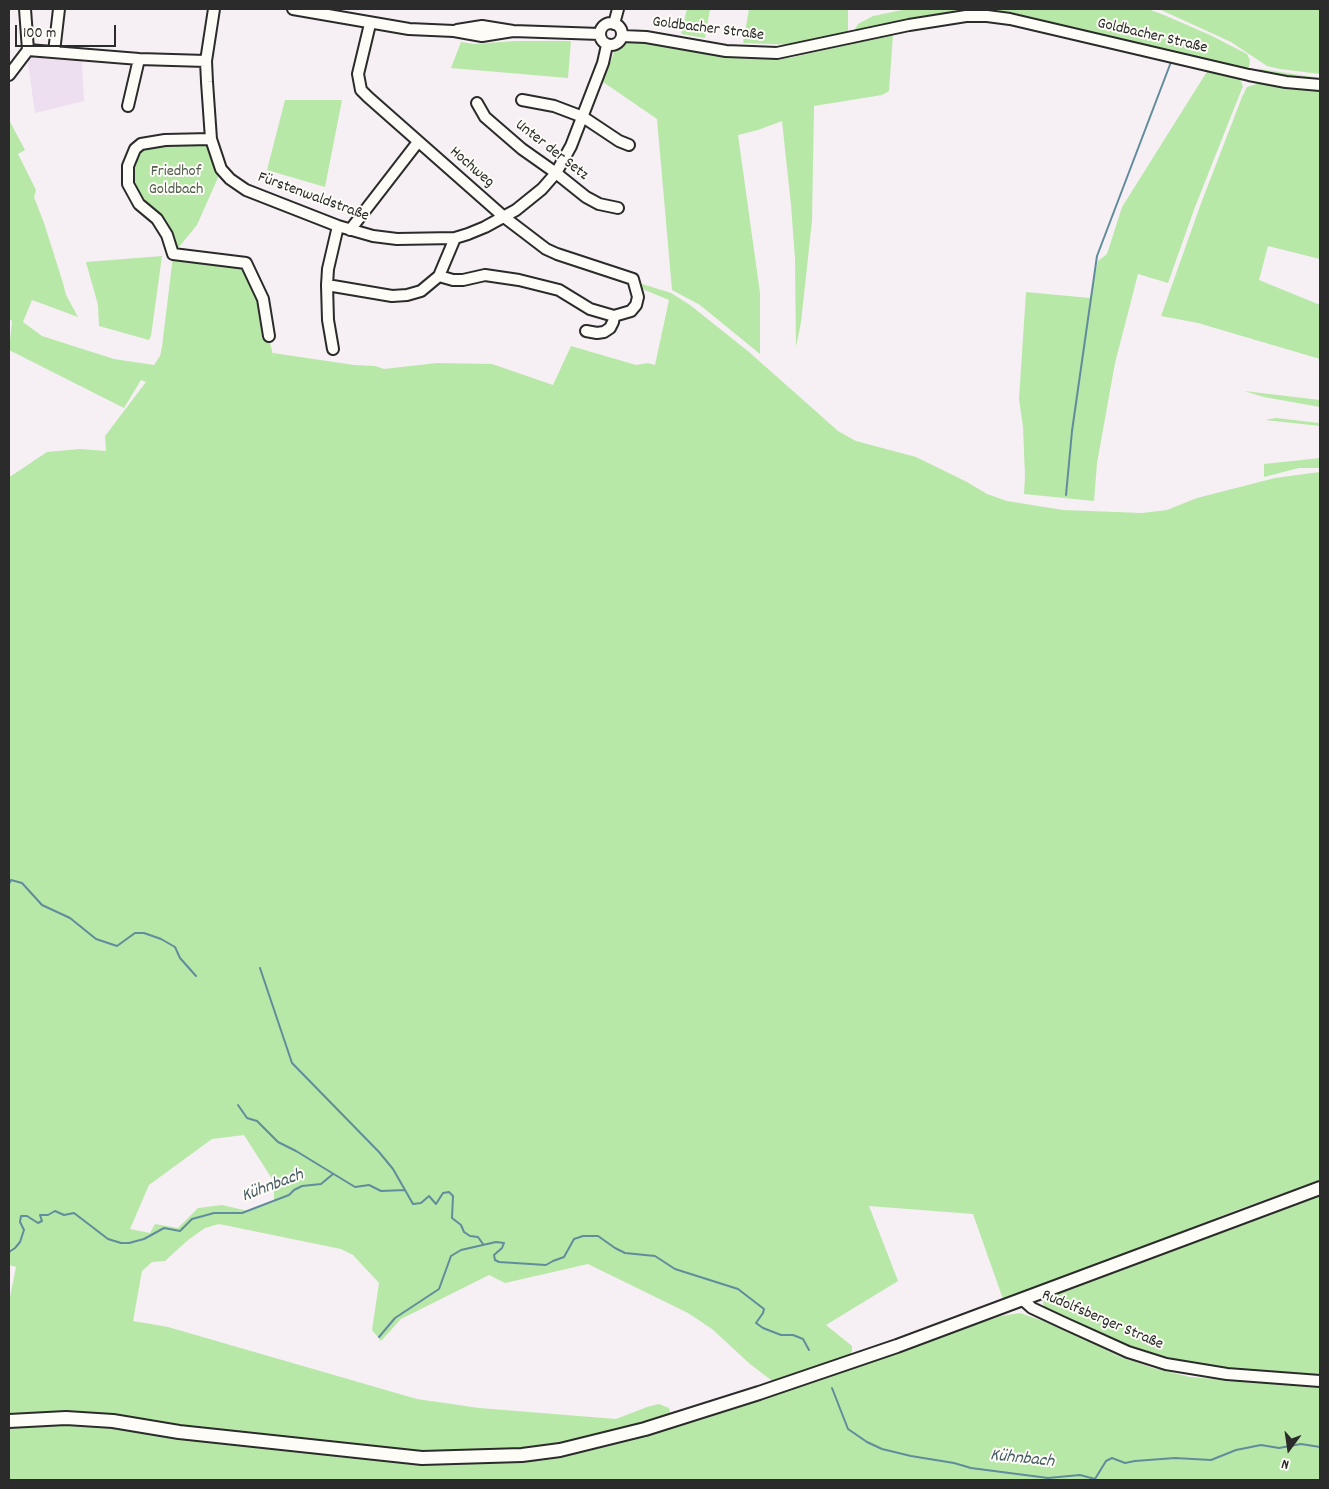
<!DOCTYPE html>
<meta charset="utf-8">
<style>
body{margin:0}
#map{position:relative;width:1329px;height:1489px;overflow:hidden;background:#f6eff4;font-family:Dekko,sans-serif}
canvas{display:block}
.frame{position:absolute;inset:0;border:10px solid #2b2b2b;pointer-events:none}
.north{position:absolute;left:1264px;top:1424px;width:50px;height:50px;-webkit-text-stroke:4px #fdfcf7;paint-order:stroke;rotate:194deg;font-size:14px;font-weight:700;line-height:20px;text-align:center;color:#2b2b2b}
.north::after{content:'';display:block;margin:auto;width:18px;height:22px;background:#2b2b2b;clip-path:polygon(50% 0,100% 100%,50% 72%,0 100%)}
.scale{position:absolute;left:15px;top:25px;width:101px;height:22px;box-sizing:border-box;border:2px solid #2b2b2b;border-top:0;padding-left:6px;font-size:15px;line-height:18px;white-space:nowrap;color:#2b2b2b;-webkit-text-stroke:4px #fdfcf7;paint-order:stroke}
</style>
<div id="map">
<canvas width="1329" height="1489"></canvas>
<div class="frame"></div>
<div class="north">N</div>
<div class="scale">100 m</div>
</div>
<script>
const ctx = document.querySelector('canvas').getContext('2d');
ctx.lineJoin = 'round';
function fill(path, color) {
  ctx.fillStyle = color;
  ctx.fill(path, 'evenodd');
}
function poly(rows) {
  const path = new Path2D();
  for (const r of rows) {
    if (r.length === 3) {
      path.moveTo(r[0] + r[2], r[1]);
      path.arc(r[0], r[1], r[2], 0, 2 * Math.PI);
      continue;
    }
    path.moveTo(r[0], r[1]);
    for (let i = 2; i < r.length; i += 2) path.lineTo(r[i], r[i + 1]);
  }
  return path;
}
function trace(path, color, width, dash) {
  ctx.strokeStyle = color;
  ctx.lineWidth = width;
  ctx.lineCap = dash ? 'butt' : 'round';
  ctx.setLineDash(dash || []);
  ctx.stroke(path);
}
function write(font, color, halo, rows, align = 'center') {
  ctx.font = font + ' Dekko,sans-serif';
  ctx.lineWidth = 4;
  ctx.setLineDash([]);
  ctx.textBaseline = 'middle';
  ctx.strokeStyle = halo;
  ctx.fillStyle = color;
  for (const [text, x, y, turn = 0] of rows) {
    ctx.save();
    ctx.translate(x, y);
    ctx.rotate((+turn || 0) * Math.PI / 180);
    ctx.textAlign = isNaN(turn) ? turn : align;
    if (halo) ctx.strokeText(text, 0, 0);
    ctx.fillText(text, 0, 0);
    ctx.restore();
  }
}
fill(poly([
 [27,56,82,60,84,101,35,113]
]), '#eedff0');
fill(poly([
 [687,9,710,9,705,38,681,34],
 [749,9,848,9,848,32,795,45,743,43],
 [907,9,1148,9,1164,15,1210,35,1247,54,1250,60,1249,67,1244,69,990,13,856,34,854,31,858,24,873,16],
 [1159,9,1320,9,1320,74,1280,69,1267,66,1231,42],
 [893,34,889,91,882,95,814,106,812,221,801,322,796,347,795,259,791,205,782,121,758,130,738,135,760,293,760,354,700,305,672,290,657,119,603,82,616,47,628,40,636,40,726,56,751,59,789,58],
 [515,41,571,41,568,78,451,68,461,42,474,44],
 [1260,69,1320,78,1320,81,1282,77,1255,71],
 [1208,70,1239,77,1243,86,1195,207,1168,283,1138,274,1115,363,1097,463,1094,501,1024,494,1025,476,1023,427,1019,399,1026,292,1090,298,1098,261,1107,254,1122,207],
 [1260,83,1320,88,1320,259,1268,246,1259,280,1320,305,1320,359,1198,323,1161,316,1200,206,1242,97,1247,87],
 [285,100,342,100,325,187,267,170],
 [9,120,25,150,18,154,36,190,34,197,44,223,63,283,66,295,78,317,32,300,23,322,42,336,114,359,154,365,160,356,162,347,173,256,243,264,262,309,274,359,273,353,354,365,375,366,384,369,437,363,492,364,553,385,571,346,636,365,648,363,655,365,669,300,640,288,639,283,671,293,690,305,749,352,838,431,856,441,916,457,967,482,987,494,1007,501,1063,510,1142,513,1167,510,1197,498,1275,478,1320,472,1320,1180,1234,1211,1167,1238,1003,1299,973,1214,869,1206,898,1281,826,1325,852,1346,852,1351,847,1359,937,1337,1001,1316,1020,1313,1061,1327,1118,1356,1153,1368,1190,1377,1320,1387,1320,1480,9,1480,9,1302,16,1267,9,1265,9,476,11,476,47,452,80,449,106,451,105,436,146,382,141,380,124,408,9,350,12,321,9,319],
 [244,1135,274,1182,274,1202,248,1211,222,1205,198,1208,178,1228,155,1224,150,1233,130,1229,149,1185,212,1139],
 [219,1224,341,1249,353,1255,379,1283,372,1330,381,1341,401,1319,489,1275,505,1283,588,1264,688,1313,712,1329,750,1364,771,1380,773,1389,672,1423,669,1408,659,1404,647,1407,616,1419,479,1408,417,1399,168,1327,133,1321,142,1271,152,1262,165,1261,188,1240,205,1228],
 [200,143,209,144,213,163,220,173,197,225,174,253,172,238,165,222,131,184,135,155,145,146,188,146],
 [162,256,151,336,149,340,99,326,98,305,86,262],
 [1244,391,1320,400,1320,407,1264,397],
 [1276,418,1320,423,1320,426,1265,420],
 [1320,458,1320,468,1299,468,1264,477,1264,464],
 [1320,1194,1320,1377,1187,1366,1121,1345,1044,1309,1043,1302,1048,1297,1101,1278,1112,1271]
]), '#b8e8a8');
trace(poly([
 [1066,495,1072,431,1097,256,1171,62],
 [9,884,11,880,22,883,42,905,70,918,96,939,117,946,135,933,144,933,161,939,175,947,180,958,196,976],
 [260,968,292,1063,379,1152,393,1169,405,1190],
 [238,1105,247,1118,257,1121,278,1142,296,1151,355,1187,369,1185,381,1191,405,1190,413,1204,421,1203,429,1196,436,1204,443,1193,449,1192,453,1196,452,1218,461,1225,464,1232,470,1236,478,1237,483,1244],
 [9,1252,15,1248,20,1242,24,1230,20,1222,21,1216,27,1216,38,1223,42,1221,40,1215,48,1215,55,1211,64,1215,74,1213,108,1239,121,1243,129,1243,144,1239,164,1228,180,1231,192,1219,214,1213,242,1213,289,1195,294,1190,302,1186,321,1184,333,1174],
 [379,1337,395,1318,439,1289,451,1256,461,1250,496,1242,504,1243,502,1248,494,1255,495,1260,499,1262,546,1265,553,1261,564,1257,574,1239,583,1236,598,1236,615,1248,625,1253,655,1256,675,1269,738,1289,764,1309,763,1313,756,1323,763,1328,781,1335,793,1335,803,1339,809,1350],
 [832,1388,848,1429,867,1442,882,1449,911,1456,954,1463,971,1468,1048,1478,1080,1475,1095,1479,1106,1461,1112,1458,1125,1463,1135,1461,1175,1458,1211,1460,1236,1450,1261,1445,1279,1448,1301,1444,1320,1447]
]), '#608c9b', 2);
const minor = poly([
 [25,9,28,50],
 [214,9,206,61,207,82,211,139,221,169,230,179,246,190,338,226,373,236,397,239,455,238,468,234,485,227,516,210,542,189,556,173,571,146,603,63,607,45],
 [293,9,409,29,454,31,482,36,513,31],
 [611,34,11],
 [370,24,358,74,361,90,368,97,504,217,529,236,546,249,557,254,633,279,638,297,636,305,631,311,614,316,590,309,559,290,519,280,485,275,463,280,453,280,439,276],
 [614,24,618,9],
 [457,30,482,26,513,31,600,34],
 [622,36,646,37,726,51,777,53,909,25,966,16,987,16,1010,19,1249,75,1286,82,1320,85],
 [28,50,139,59,206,61],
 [54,52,59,9],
 [9,75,28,50],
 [522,100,554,106,583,117,619,141,629,145],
 [477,103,485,117,522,149,556,173,586,197,599,204,618,208],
 [128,106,139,59],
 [211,139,165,140,141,144,135,149,128,166,128,184,139,204,157,219,167,235,173,254,246,263,263,299,269,336],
 [350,230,418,142],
 [327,285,392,296,407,295,421,291,439,276,455,238],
 [586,331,597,333,604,332,610,328,613,322,614,316],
 [333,349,328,320,327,285,328,269,338,226],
 [1023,1300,1032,1308,1064,1323,1128,1352,1166,1364,1227,1374,1320,1381]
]);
const major = poly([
 [9,1421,66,1418,113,1421,179,1432,422,1458,522,1455,560,1450,645,1429,759,1393,897,1346,1320,1188]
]);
trace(minor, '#2b2b2b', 14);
trace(major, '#2b2b2b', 16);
trace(minor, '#fdfcf7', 10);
trace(major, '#fdfcf7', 12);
write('16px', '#2b2b2b', '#fdfcf7', [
 ["Goldbacher Straße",708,30,7],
 ["Goldbacher Straße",1152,37,13],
 ["Unter der Setz",551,151,38],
 ["Hochweg",471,168,41],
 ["Fürstenwaldstraße",313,198,20],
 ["Rudolfsberger Straße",1102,1321,23]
]);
write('16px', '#4e5a4a', '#fdfcf7', [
 ["Friedhof",176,173],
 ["Goldbach",176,191]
]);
write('italic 18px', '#465b63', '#fdfcf7', [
 ["Kühnbach",273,1187,-21],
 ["Kühnbach",1022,1460,6]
]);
</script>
